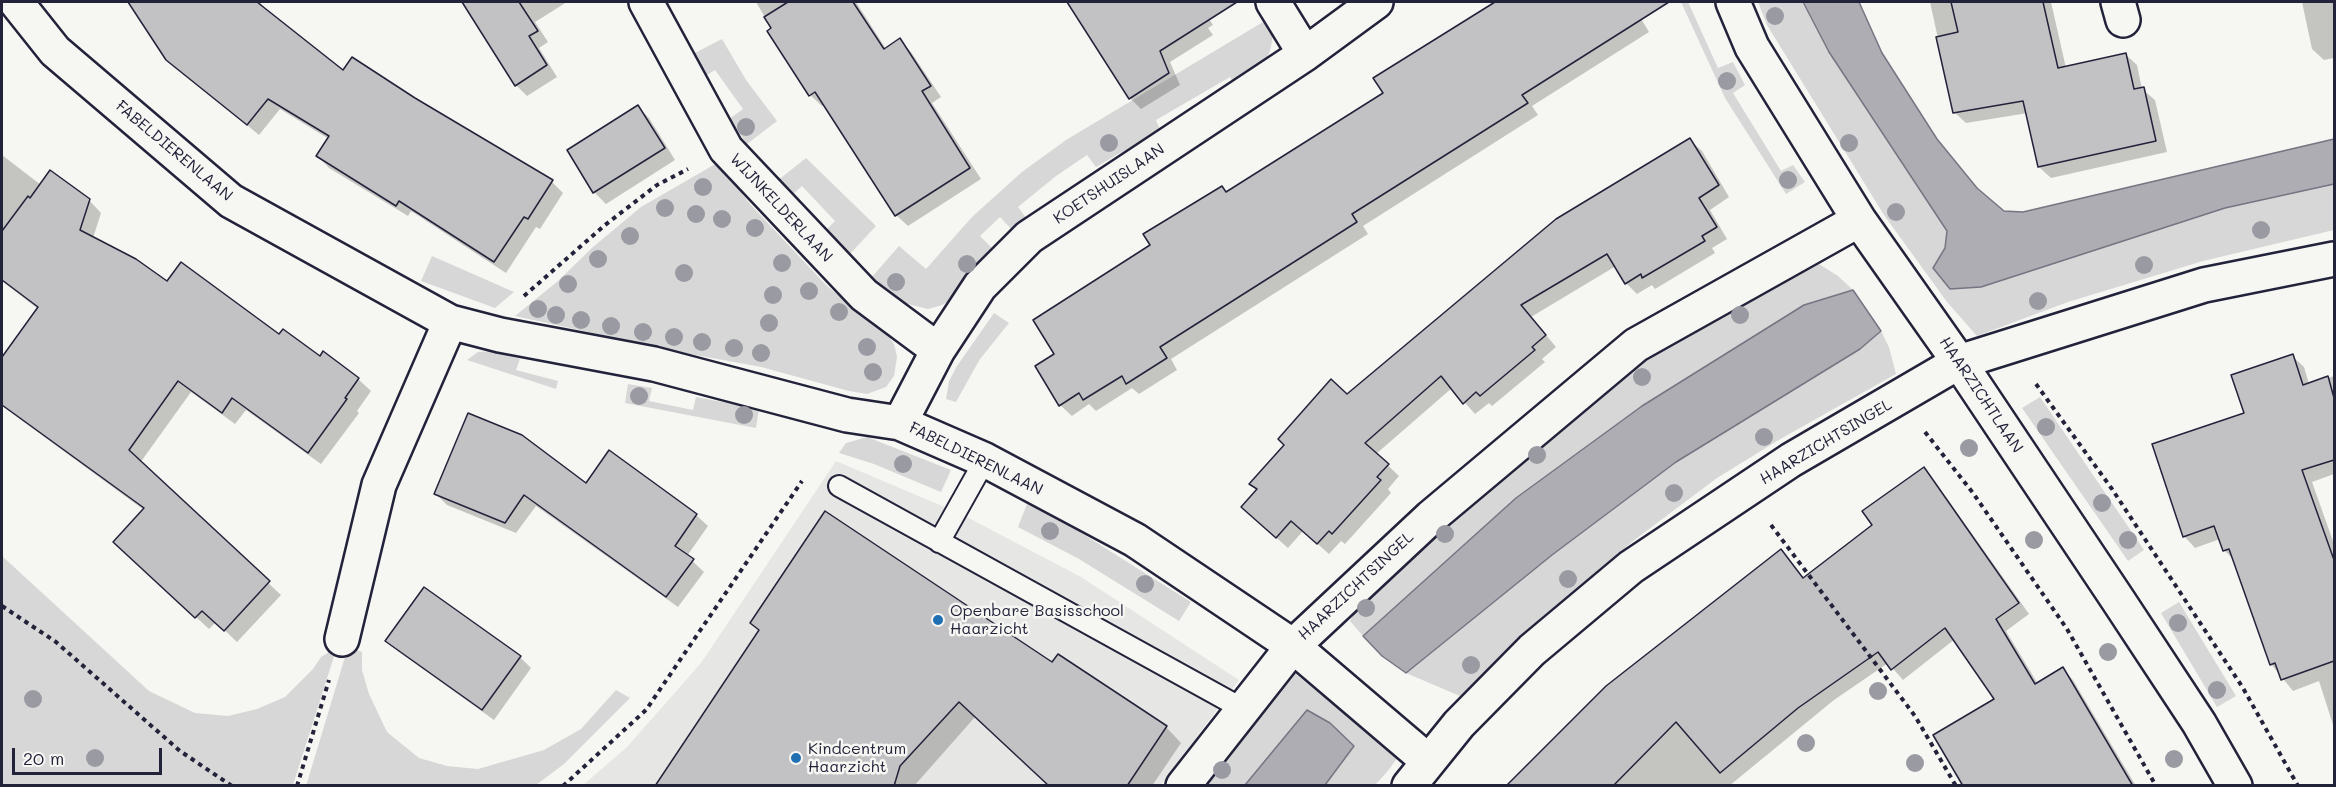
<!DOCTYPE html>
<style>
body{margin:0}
#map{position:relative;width:2336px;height:787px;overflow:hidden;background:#f6f6f2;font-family:Mali,sans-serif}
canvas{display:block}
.frame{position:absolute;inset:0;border:3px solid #22223b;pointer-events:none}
.scale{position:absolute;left:12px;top:748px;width:150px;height:27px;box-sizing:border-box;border:3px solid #22223b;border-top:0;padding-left:8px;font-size:18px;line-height:21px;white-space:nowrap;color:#22223b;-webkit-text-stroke:4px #f6f6f2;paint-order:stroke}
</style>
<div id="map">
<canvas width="2336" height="787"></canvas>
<div class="frame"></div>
<div class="scale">20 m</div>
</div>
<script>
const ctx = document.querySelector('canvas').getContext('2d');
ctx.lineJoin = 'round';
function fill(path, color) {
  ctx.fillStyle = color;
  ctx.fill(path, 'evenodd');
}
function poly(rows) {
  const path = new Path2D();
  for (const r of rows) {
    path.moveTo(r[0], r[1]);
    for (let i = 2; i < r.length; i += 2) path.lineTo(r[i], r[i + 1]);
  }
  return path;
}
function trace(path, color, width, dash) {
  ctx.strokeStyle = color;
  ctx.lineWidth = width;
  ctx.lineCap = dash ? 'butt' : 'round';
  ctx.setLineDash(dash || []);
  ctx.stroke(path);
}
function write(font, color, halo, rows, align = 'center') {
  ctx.font = font + ' Mali,sans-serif';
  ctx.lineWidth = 5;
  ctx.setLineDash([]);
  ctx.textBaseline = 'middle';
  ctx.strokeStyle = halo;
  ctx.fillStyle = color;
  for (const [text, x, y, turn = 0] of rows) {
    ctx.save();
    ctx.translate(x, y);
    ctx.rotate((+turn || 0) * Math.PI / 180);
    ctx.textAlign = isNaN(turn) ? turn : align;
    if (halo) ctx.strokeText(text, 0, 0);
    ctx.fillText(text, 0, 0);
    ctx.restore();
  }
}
fill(poly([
 [836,461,961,514,1081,577,1239,680,1161,785,582,786,627,747,701,663]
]), '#e6e6e4');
fill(poly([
 [1681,2,1688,2,1718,68,1733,62,1745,85,1733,93,1781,171,1793,165,1805,182,1786,194,1725,98],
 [1758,2,1802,2,1829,52,1947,231,1945,248,1933,268,1981,287,2225,208,2334,184,2334,230,2203,261,2068,302,1977,336,1947,302,1884,215,1767,25],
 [1268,19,1273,36,1270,51,1261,69,1236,88,1230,77,1156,120,1161,133,1120,153,1096,167,1087,155,1056,176,1018,207,1026,218,1013,231,1000,217,980,236,993,249,956,296,942,305,928,309,904,303,871,278,899,246,926,269,972,217,1022,172,1066,140],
 [722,39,746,80,777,121,747,144,729,119,743,109,715,70,702,78,689,56],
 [806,158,876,226,848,256,825,231,835,221,802,186,791,196,777,181],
 [717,163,751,205,826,285,861,315,883,329,894,344,897,357,894,376,886,387,867,394,849,391,761,367,685,353,515,316,558,281,593,247,641,207],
 [432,256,514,292,495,308,421,281],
 [1819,264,1838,276,1853,290,1804,305,1516,498,1363,636,1350,621,1360,600,1441,523,1634,367,1723,310],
 [994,313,1009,323,980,359,956,402,946,399,949,381,957,366],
 [1881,331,1889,347,1896,374,1782,438,1717,478,1633,541,1542,617,1460,696,1406,673,1552,555,1676,462,1860,349],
 [493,351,520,359,516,370,558,381,556,389,467,360,478,352],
 [628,384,652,388,649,401,693,410,696,397,759,409,756,428,625,403],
 [2040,397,2144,550,2128,561,2022,408],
 [867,437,951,470,941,492,874,464,839,453,846,443],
 [1027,504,1078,531,1191,602,1179,621,1079,559,1018,527],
 [2,556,149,691,195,713,228,716,257,709,285,697,313,669,321,657,337,647,293,785,2,785],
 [2179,602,2236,696,2217,707,2161,613],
 [348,647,362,652,362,670,369,694,387,732,419,758,447,766,478,769,544,750,581,729,616,690,630,698,564,764,536,785,306,786],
 [1292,671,1398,757,1387,772,1375,785,1325,785,1354,746,1307,710,1245,785,1194,786]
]), '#d7d7d7');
const water = poly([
 [1803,2,1859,2,1882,53,1937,139,1977,188,2004,211,2023,212,2334,139,2334,184,2225,208,1981,287,1950,289,1933,268,1945,248,1947,231,1829,52,1803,2],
 [1853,290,1881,331,1860,349,1676,462,1552,555,1406,673,1382,656,1363,636,1516,498,1642,406,1804,305,1853,290],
 [1307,710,1330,723,1354,746,1325,785,1245,785,1307,710]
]);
fill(water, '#adadb3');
trace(water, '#757583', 1.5);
fill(poly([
 [131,2,260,2,265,9,343,72,414,99,552,182,563,193,540,229,536,227,506,273,411,211,408,216,329,168,318,156,329,139,280,109,259,135,167,59],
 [463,2,567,2,535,22,548,42,539,48,557,77,527,96,516,85],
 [756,2,856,2,886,49,900,40,911,52,941,97,932,103,981,179,908,226,896,215,825,104,822,106,810,95],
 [1069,2,1198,2,1213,25,1208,28,1213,35,1170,62,1180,85,1141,109,1130,98],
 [1491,2,1631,2,1649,32,1532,106,1538,115,1363,226,1368,234,1171,359,1177,370,1139,394,1132,388,1096,411,1089,404,1072,416,1060,405,1057,355,1152,246,1222,188,1227,193,1385,94,1493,4],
 [1930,2,2051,2,2066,68,2125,54,2137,65,2142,89,2155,100,2167,152,2051,178,2039,167,2028,113,1966,123,1954,112],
 [2302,2,2334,2,2334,58,2324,60,2312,49],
 [638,107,649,118,675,160,606,204,594,192,569,151],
 [1690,140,1702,151,1729,197,1710,210,1727,239,1712,248,1715,253,1655,289,1652,285,1637,294,1626,283,1616,266,1531,317,1556,347,1542,359,1545,362,1492,406,1489,403,1475,414,1452,388,1376,454,1399,476,1388,489,1391,493,1345,544,1341,541,1329,554,1303,531,1288,548,1254,518,1258,490,1251,484,1347,396],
 [2,155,41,185,89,200,101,213,93,238,167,283,280,336,358,379,371,391,357,411,359,413,321,464,246,410,235,424,191,392,140,463,281,595,237,642,216,622,209,629,127,554,144,510,2,406,2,359,38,309,2,281],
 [2292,356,2304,367,2309,384,2334,376,2334,474,2312,482,2334,544,2334,728,2319,681,2293,691,2271,664,2235,561,2224,550,2220,539,2195,548,2184,536,2246,414],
 [1923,469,1934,480,2029,614,2006,631,2038,684,2063,669,2073,680,2136,786,1966,786,1996,700,1955,639,1903,680,1888,663,1834,700,1729,786,1509,786,1780,551,1805,579,1874,525],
 [587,485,696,515,708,526,687,556,704,572,678,607,536,506,516,533,447,505,436,494],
 [752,623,1053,664,1166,727,1181,743,1152,786,1049,786,975,717,914,786,667,786,760,631],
 [387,641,520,657,531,668,494,720,399,652]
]), '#0003');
const building = poly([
 [128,2,257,2,343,70,352,57,415,98,553,180,528,219,524,217,494,262,399,201,396,206,316,156,329,136,268,99,247,125,166,60,128,2],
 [462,2,519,2,538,31,529,36,547,65,515,86,462,2],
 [788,2,853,2,884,49,900,38,931,86,922,91,970,168,895,216,815,92,809,96,767,31,771,28,764,17,788,2],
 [1067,2,1237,2,1160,51,1169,73,1129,99,1067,2],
 [1495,2,1669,2,1522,95,1528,103,1352,214,1357,222,1160,347,1167,358,1126,384,1122,376,1083,400,1079,393,1059,406,1035,366,1054,354,1033,320,1150,245,1143,234,1222,186,1226,192,1383,93,1373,78,1495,2],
 [1951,2,2043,2,2058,68,2126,53,2134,89,2144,87,2156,141,2038,167,2023,101,1953,113,1936,37,1958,32,1951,2],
 [638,105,665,148,593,193,567,150,638,105],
 [1690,138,1719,185,1699,198,1717,227,1702,236,1705,241,1642,278,1641,274,1625,284,1607,254,1521,305,1546,335,1532,347,1535,350,1480,396,1476,392,1463,404,1441,376,1365,443,1389,464,1377,477,1381,480,1332,534,1329,531,1317,544,1291,521,1276,538,1241,507,1257,489,1249,484,1284,445,1278,439,1331,379,1347,394,1556,219,1690,138],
 [50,170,90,199,80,230,136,259,167,281,181,262,279,334,283,329,320,356,323,351,359,378,345,398,347,399,308,453,232,398,222,413,178,381,129,450,270,581,224,631,202,611,195,618,113,542,144,508,2,405,2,357,38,307,2,280,2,231,28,196,30,198,50,170],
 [2293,354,2303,385,2328,376,2334,398,2334,460,2302,470,2334,560,2334,661,2281,680,2275,663,2270,665,2229,549,2223,551,2214,526,2183,537,2152,444,2244,413,2231,375,2293,354],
 [468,413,522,435,586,483,609,450,697,514,675,546,694,559,666,597,524,495,505,523,434,494,468,413],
 [1924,467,2019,603,1996,619,2035,684,2063,667,2133,786,1963,786,1933,735,1994,699,1945,628,1891,670,1878,652,1798,708,1720,773,1676,722,1613,786,1506,786,1606,686,1781,549,1803,578,1872,525,1862,511,1924,467],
 [825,511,1052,662,1058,654,1167,726,1127,786,1049,786,959,702,900,766,894,786,655,786,759,630,750,623,825,511],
 [424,587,521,656,482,710,385,641,424,587]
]);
fill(building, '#c2c2c4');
trace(building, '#22223b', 1.5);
const lane = poly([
 [839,486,1243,709],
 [939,542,985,460]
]);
const street = poly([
 [16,2,55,51,231,201,450,322,500,335,654,364,847,415,900,423,985,460,1135,540,1293,646,1428,761],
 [646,2,726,149,864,295,938,350],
 [1273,2,1305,54],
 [1733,2,1752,47,1859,220,1959,362,2118,600,2199,723,2235,786],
 [2118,2,2123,20],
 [900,423,938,350,980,286,1029,237,1305,54,1376,2],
 [342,639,379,485,450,322],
 [1183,786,1293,646,1431,517,1636,345,1859,220],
 [1409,786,1459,724,1532,650,1631,567,1791,460,1959,362,2204,285,2334,259]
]);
trace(lane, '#22223b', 24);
trace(street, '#22223b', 38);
trace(poly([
 [524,296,605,225,657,185,688,169],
 [2036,384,2112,489,2243,688,2298,786],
 [1925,432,1973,493,2067,629,2156,786],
 [1771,525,1915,716,1956,786],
 [2,606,56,642,180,751,232,786],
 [297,786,329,680],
 [563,786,646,710,802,481]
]), '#22223b', 4, [4.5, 4.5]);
trace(lane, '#f6f6f2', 20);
trace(street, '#f6f6f2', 33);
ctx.fillStyle = '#9a9aa3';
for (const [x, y] of [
 [1775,16],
 [1727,81],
 [746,127],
 [1109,143],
 [1849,143],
 [1788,180],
 [703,187],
 [665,208],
 [1896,212],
 [696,214],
 [722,219],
 [755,228],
 [2261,230],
 [630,236],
 [598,259],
 [782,263],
 [967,264],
 [2144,265],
 [684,273],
 [896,282],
 [568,284],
 [809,291],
 [773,295],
 [2038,301],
 [538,309],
 [839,312],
 [556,315],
 [1740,315],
 [581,320],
 [769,323],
 [611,326],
 [643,332],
 [674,337],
 [702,342],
 [867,347],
 [734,348],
 [761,353],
 [873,372],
 [1642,377],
 [639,396],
 [744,415],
 [2046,427],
 [1764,437],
 [1969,448],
 [1537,455],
 [903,464],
 [1674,493],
 [2102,503],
 [1050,531],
 [1445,534],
 [2034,540],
 [2128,540],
 [1568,579],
 [1145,584],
 [1366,608],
 [2178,623],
 [2108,652],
 [1471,665],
 [2217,690],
 [1878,691],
 [33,699],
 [1806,743],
 [95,758],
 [2174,759],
 [1915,763],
 [1222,770]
]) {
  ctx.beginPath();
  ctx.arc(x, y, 9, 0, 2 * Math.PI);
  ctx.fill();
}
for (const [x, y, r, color] of [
 [938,620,6,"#1f6fb2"],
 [796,758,6,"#1f6fb2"]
]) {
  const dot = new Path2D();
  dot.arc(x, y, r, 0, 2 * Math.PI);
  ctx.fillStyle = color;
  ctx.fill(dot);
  trace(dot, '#f6f6f2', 2);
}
write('16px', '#22223b', '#f6f6f2', [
 ["FABELDIERENLAAN",174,151,40],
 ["KOETSHUISLAAN",1109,184,-34],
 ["WIJNKELDERLAAN",781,208,47],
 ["HAARZICHTLAAN",1981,395,56],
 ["HAARZICHTSINGEL",1826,442,-31],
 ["FABELDIERENLAAN",976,459,26],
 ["HAARZICHTSINGEL",1356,586,-43]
]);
write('16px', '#22223b', '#f6f6f2', [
 ["Openbare Basisschool",950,611],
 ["Haarzicht",950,629],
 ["Kindcentrum",808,749],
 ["Haarzicht",808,767]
], 'left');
</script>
